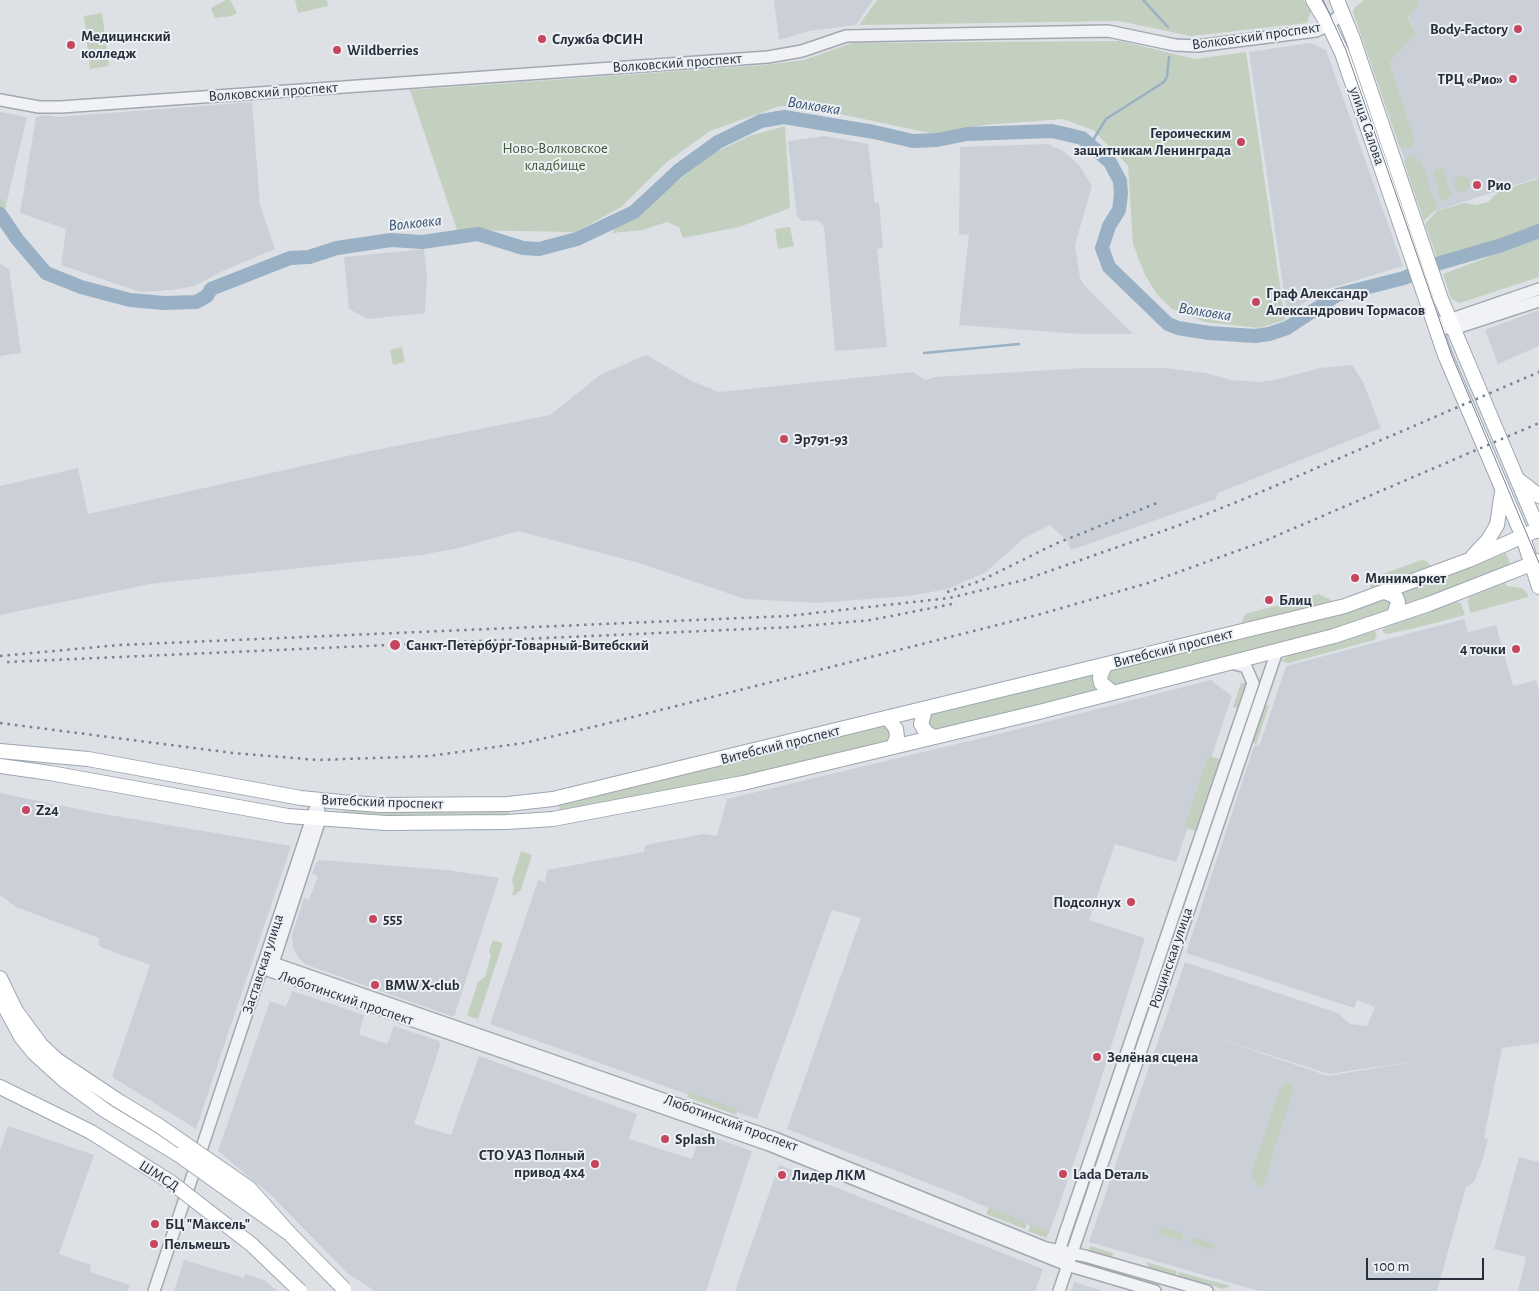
<!DOCTYPE html>
<meta charset="utf-8">
<style>
body{margin:0}
#map{position:relative;width:1539px;height:1291px;overflow:hidden;background:#dde1e6;font-family:"Alegreya Sans",sans-serif}
canvas{display:block}
.scale{position:absolute;left:1366px;top:1258px;width:118px;height:22px;box-sizing:border-box;border:2px solid #272f3c;border-top:0;padding-left:6px;font-size:15px;line-height:18px;white-space:nowrap;color:#272f3c;-webkit-text-stroke:4px #ecf0f4;paint-order:stroke}
</style>
<div id="map">
<canvas width="1539" height="1291"></canvas>
<div class="scale">100 m</div>
</div>
<script>
const ctx = document.querySelector('canvas').getContext('2d');
ctx.lineJoin = 'round';
function fill(path, color) {
  ctx.fillStyle = color;
  ctx.fill(path, 'evenodd');
}
function poly(rows) {
  const path = new Path2D();
  for (const r of rows) {
    if (r.length === 3) {
      path.moveTo(r[0] + r[2], r[1]);
      path.arc(r[0], r[1], r[2], 0, 2 * Math.PI);
      continue;
    }
    path.moveTo(r[0], r[1]);
    for (let i = 2; i < r.length; i += 2) path.lineTo(r[i], r[i + 1]);
  }
  return path;
}
function trace(path, color, width, dash) {
  ctx.strokeStyle = color;
  ctx.lineWidth = width;
  ctx.lineCap = dash ? 'butt' : 'round';
  ctx.setLineDash(dash || []);
  ctx.stroke(path);
}
function write(font, color, halo, rows, align = 'center') {
  ctx.font = font + ' "Alegreya Sans",sans-serif';
  ctx.lineWidth = 4;
  ctx.setLineDash([]);
  ctx.textBaseline = 'middle';
  ctx.strokeStyle = halo;
  ctx.fillStyle = color;
  for (const [text, x, y, turn = 0] of rows) {
    ctx.save();
    ctx.translate(x, y);
    ctx.rotate((+turn || 0) * Math.PI / 180);
    ctx.textAlign = isNaN(turn) ? turn : align;
    if (halo) ctx.strokeText(text, 0, 0);
    ctx.fillText(text, 0, 0);
    ctx.restore();
  }
}
fill(poly([
 [774,0,873,0,856,25,809,31,779,40],
 [1420,0,1539,0,1539,177,1424,215,1373,70,1415,31,1407,14],
 [1310,43,1326,50,1403,266,1328,289,1287,313,1249,52],
 [252,102,260,205,275,249,225,270,194,286,173,290,140,292,61,265,66,229,20,213,36,117,44,115,57,117],
 [0,112,27,117,6,205,0,197],
 [825,136,868,144,875,203,879,203,883,248,877,249,887,347,835,351,824,226,817,220,802,221,797,216,788,141],
 [1048,144,1063,151,1079,165,1092,186,1075,245,1080,278,1084,285,1133,334,1081,334,959,325,969,235,959,234,960,147],
 [424,249,427,274,425,313,368,319,349,309,344,257],
 [0,264,9,269,21,353,0,356],
 [1539,310,1539,346,1498,364,1485,330],
 [646,355,692,381,719,392,913,372,925,380,935,377,1084,368,1165,368,1205,373,1232,380,1257,382,1275,380,1320,368,1352,365,1363,382,1381,428,1218,493,1216,499,1071,550,1067,541,1050,525,1024,538,986,572,948,589,908,596,817,603,745,599,639,563,518,531,459,548,421,555,150,584,0,615,0,486,78,468,88,514,356,454,550,415,600,375],
 [1464,619,1468,632,1496,625,1513,686,1536,680,1539,691,1539,1043,1502,1048,1484,1138,1488,1139,1482,1162,1474,1182,1466,1187,1437,1291,1259,1291,1089,1242,1185,962,1338,1013,1350,1024,1367,1026,1375,1007,1357,1000,1354,1008,1186,953,1254,746,1260,744,1286,666],
 [1210,1036,1329,1074,1423,1060,1328,1076],
 [1211,680,1232,696,1176,862,1115,844,1089,920,1145,938,1086,1127,1049,1234,951,1192,787,1129,861,918,832,910,757,1119,490,1024,538,880,545,882,547,870,644,852,645,845,704,834,717,836,727,799,1015,730],
 [0,793,98,813,291,846,196,1129,112,1077,150,965,100,947,98,943,99,938,16,907,0,895],
 [320,860,448,870,499,878,454,1017,307,965,299,959,293,948,292,935,304,898,309,900,318,876,312,874,316,863],
 [292,991,364,1015,359,1034,387,1044,394,1026,439,1041,440,1046,414,1124,451,1135,479,1056,637,1114,629,1139,692,1159,701,1133,752,1151,706,1291,375,1291,347,1273,273,1197,218,1151,270,1001,286,1007],
 [8,1126,94,1155,59,1254,91,1265,90,1272,130,1285,127,1291,0,1291,0,1150],
 [1519,1157,1539,1162,1539,1291,1518,1291,1526,1257,1494,1249],
 [779,1165,1043,1269,1035,1291,735,1291],
 [184,1260,244,1278,245,1274,264,1280,277,1291,174,1291],
 [1074,1282,1103,1291,1071,1291]
]), '#cbd0d8');
fill(poly([
 [226,0,230,0,237,13,232,16,215,18,211,8],
 [295,0,327,0,328,6,298,13],
 [877,0,1303,0,1311,11,1307,23,1191,36,1119,21,859,25],
 [1364,0,1419,0,1418,6,1408,17,1416,34,1389,62,1414,140,1414,144,1409,147,1400,148,1353,12,1355,7],
 [102,13,109,66,90,69,84,16],
 [1120,41,1195,59,1246,52,1285,320,1259,328,1205,322,1172,309,1156,293,1145,275,1133,244,1128,166,1093,130,1063,119,984,125,934,134,821,110,780,106,710,131,667,162,621,207,576,232,457,230,410,90,765,65,804,60,852,43],
 [785,126,790,208,739,227,683,238,679,227,667,222,643,230,612,233,619,218,675,183,714,153,749,136],
 [1415,156,1419,159,1423,166,1437,208,1424,221,1404,162,1406,158],
 [1440,168,1443,169,1452,195,1445,201,1441,199,1433,173,1434,170],
 [1462,184,8],
 [1539,178,1539,225,1509,237,1477,247,1462,249,1437,258,1425,224,1437,211,1464,203,1476,205,1488,202,1498,192],
 [0,197,6,205,0,227],
 [790,227,794,246,778,249,775,229],
 [1539,238,1539,277,1463,302,1459,303,1451,298,1443,274],
 [402,347,405,362,393,365,390,350],
 [1506,553,1511,566,1403,607,1399,594],
 [1422,560,1427,561,1431,567,1372,589,1370,587,1374,577],
 [1505,583,1506,586,1522,588,1528,594,1528,597,1470,613,1468,602,1469,597],
 [1319,594,1333,601,1241,624,1245,614],
 [1384,599,1391,602,1392,609,1354,624,1116,687,1111,686,1107,678,1108,672,1112,670,1320,619],
 [1456,602,1461,603,1465,615,1416,628,1386,634,1383,632,1383,628],
 [1375,631,1377,636,1374,640,1289,663,1281,661,1289,655],
 [1096,674,1100,691,938,729,928,726,928,718,934,714],
 [1241,683,1246,683,1237,708,1233,707],
 [1265,705,1269,706,1256,744,1252,742],
 [884,726,891,730,889,741,731,780,559,811,559,806,561,804],
 [1208,756,1220,759,1195,831,1184,827],
 [343,809,386,811,508,811,509,813,506,816,386,817,343,814],
 [521,851,532,855,521,890,515,895,512,895,514,888,512,880],
 [493,940,503,943,478,1019,467,1016,478,982,485,977,491,956,489,951],
 [1286,1083,1292,1083,1294,1088,1263,1186,1259,1187,1252,1178,1253,1169,1279,1090],
 [689,1092,738,1109,736,1115,687,1097],
 [989,1207,1027,1223,1025,1229,986,1214],
 [1031,1224,1049,1232,1046,1238,1028,1231],
 [1160,1226,1184,1234,1182,1241,1158,1233],
 [1193,1237,1214,1244,1212,1250,1191,1244],
 [1090,1246,1113,1253,1112,1257,1092,1251,1089,1249],
 [1146,1262,1177,1271,1176,1275,1149,1267],
 [1179,1272,1231,1286,1224,1289,1178,1276]
]), '#c3d0bf');
trace(poly([
 [1143,0,1168,27],
 [1090,145,1106,119,1164,82,1167,77,1169,57],
 [924,353,1019,344]
]), '#99b0c5', 2.5);
trace(poly([
 [0,214,17,239,46,273,81,287,130,300,164,303,196,302,207,296,211,289,290,258,309,257,337,248,391,240,422,242,478,234,523,248,539,249,577,239,634,212,678,171,718,142,761,121,784,117,874,132,913,141,937,140,967,134,1052,131,1082,138,1110,162,1120,181,1121,194,1119,210,1109,226,1102,248,1109,267,1168,324,1178,328,1209,333,1255,336,1269,334,1287,328,1337,295,1404,278,1440,263,1502,245,1539,231]
]), '#99b0c5', 14);
const minor = poly([
 [0,100,39,107,61,107,768,57,802,51,846,36,1108,31,1175,45,1197,46,1316,31,1329,25,1343,12],
 [1443,322,1539,289],
 [1446,328,1453,329,1539,301],
 [273,963,320,819,319,811],
 [263,964,273,963,775,1138,1046,1248,1085,1256,1207,1291],
 [263,964,270,971,769,1145,1067,1265,1155,1291],
 [1063,1256,1060,1249,1064,1236,1253,683,1246,667,1231,663],
 [154,1291,318,800],
 [1059,1291,1277,651]
]);
const major = poly([
 [1313,0,1331,30,1342,53,1445,355,1523,537,1539,587],
 [1337,0,1353,39,1441,299,1539,531],
 [1520,481,1539,496],
 [1473,556,1488,540,1497,525,1502,492],
 [1385,592,1396,597,1398,602,1394,616],
 [1105,665,1100,677,1101,683,1113,693],
 [925,710,921,724,925,731,933,737],
 [888,718,896,729,897,737,893,747],
 [0,751,88,759,301,798,341,802,380,805,508,804,553,799,1345,606,1469,560,1539,529],
 [0,766,50,773,288,816,386,823,507,822,553,819,743,783,1035,713,1334,636,1429,604,1539,561],
 [0,978,16,1011,41,1045,57,1060,117,1100],
 [0,998,21,1037,34,1053,65,1081,106,1111,179,1155],
 [0,1087,91,1132,172,1183]
]);
trace(minor, '#a3a8b0', 14);
trace(major, '#9da6b1', 16);
trace(minor, '#f0f2f5', 11);
trace(major, '#fff', 14);
trace(poly([
 [1323,0,1346,50,1452,356,1539,563]
]), '#77818f', 1);
trace(poly([
 [947,592,980,581,1055,544,1157,503],
 [0,656,119,645,788,616,949,598,1024,580,1177,526,1261,492,1539,372],
 [7,662,793,627,871,620,957,603],
 [0,723,233,753,318,760,430,756,524,743,601,725,1041,614,1148,583,1262,542,1539,423]
]), '#77818f', 2.5, [2.5, 5]);
const majorBridge = poly([
 [117,1100,158,1125,249,1188,290,1234],
 [179,1155,290,1234,344,1289],
 [172,1183,252,1245,300,1291]
]);
trace(majorBridge, '#9da6b1', 16, []);
trace(majorBridge, '#fff', 14);
for (const [x, y, r, color] of [
 [1518,29,5,"#c6475d"],
 [542,39,5,"#c6475d"],
 [71,45,5,"#c6475d"],
 [337,50,5,"#c6475d"],
 [1513,79,5,"#c6475d"],
 [1241,142,5,"#c6475d"],
 [1477,185,5,"#c6475d"],
 [1256,302,5,"#c6475d"],
 [784,439,5,"#c6475d"],
 [1355,578,5,"#c6475d"],
 [1269,600,5,"#c6475d"],
 [395,645,6,"#c6475d"],
 [1516,649,5,"#c6475d"],
 [26,810,5,"#c6475d"],
 [1131,902,5,"#c6475d"],
 [373,919,5,"#c6475d"],
 [375,985,5,"#c6475d"],
 [1097,1057,5,"#c6475d"],
 [665,1139,5,"#c6475d"],
 [595,1164,5,"#c6475d"],
 [1063,1174,5,"#c6475d"],
 [782,1175,5,"#c6475d"],
 [155,1224,5,"#c6475d"],
 [154,1244,5,"#c6475d"]
]) {
  const dot = new Path2D();
  dot.arc(x, y, r, 0, 2 * Math.PI);
  ctx.fillStyle = color;
  ctx.fill(dot);
  trace(dot, '#ecf0f4', 2);
}
write('bold 15px', '#272f3c', '#ecf0f4', [
 ["Body-Factory",1508,29,"right"],
 ["Медицинский",81,36],
 ["колледж",81,53],
 ["Служба ФСИН",552,39],
 ["Wildberries",347,50],
 ["ТРЦ «Рио»",1503,79,"right"],
 ["Героическим",1231,133,"right"],
 ["защитникам Ленинграда",1231,150,"right"],
 ["Рио",1487,185],
 ["Граф Александр",1266,293],
 ["Александрович Тормасов",1266,310],
 ["Эр791-93",794,439],
 ["Минимаркет",1365,578],
 ["Блиц",1279,600],
 ["Санкт-Петербург-Товарный-Витебский",406,645],
 ["4 точки",1506,649,"right"],
 ["Z24",36,810],
 ["Подсолнух",1121,902,"right"],
 ["555",383,919],
 ["BMW X-club",385,985],
 ["Зелёная сцена",1107,1057],
 ["Splash",675,1139],
 ["СТО УАЗ Полный",585,1155,"right"],
 ["привод 4х4",585,1172,"right"],
 ["Lada Dеталь",1073,1174],
 ["Лидер ЛКМ",792,1175],
 ["БЦ \"Максель\"",165,1224],
 ["Пельмешъ",164,1244]
], 'left');
write('15px', '#272f3c', '#ecf0f4', [
 ["Волковский проспект",1256,36,-8],
 ["Волковский проспект",677,63,-4],
 ["Волковский проспект",273,92,-4],
 ["улица Салова",1367,126,71],
 ["Витебский проспект",1173,648,-14],
 ["Витебский проспект",780,745,-14],
 ["Витебский проспект",382,802,2],
 ["Рощинская улица",1171,958,-71],
 ["Заставская улица",263,964,-72],
 ["Люботинский проспект",346,998,19],
 ["Люботинский проспект",731,1123,20],
 ["ШМСД",159,1176,33]
]);
write('15px', '#3d5735', '#ecf0f4', [
 ["Ново-Волковское",555,148],
 ["кладбище",555,165]
]);
write('italic 16px', '#344f6e', '#ecf0f4', [
 ["Волковка",814,106,9],
 ["Волковка",415,223,-6],
 ["Волковка",1205,312,9]
]);
</script>
